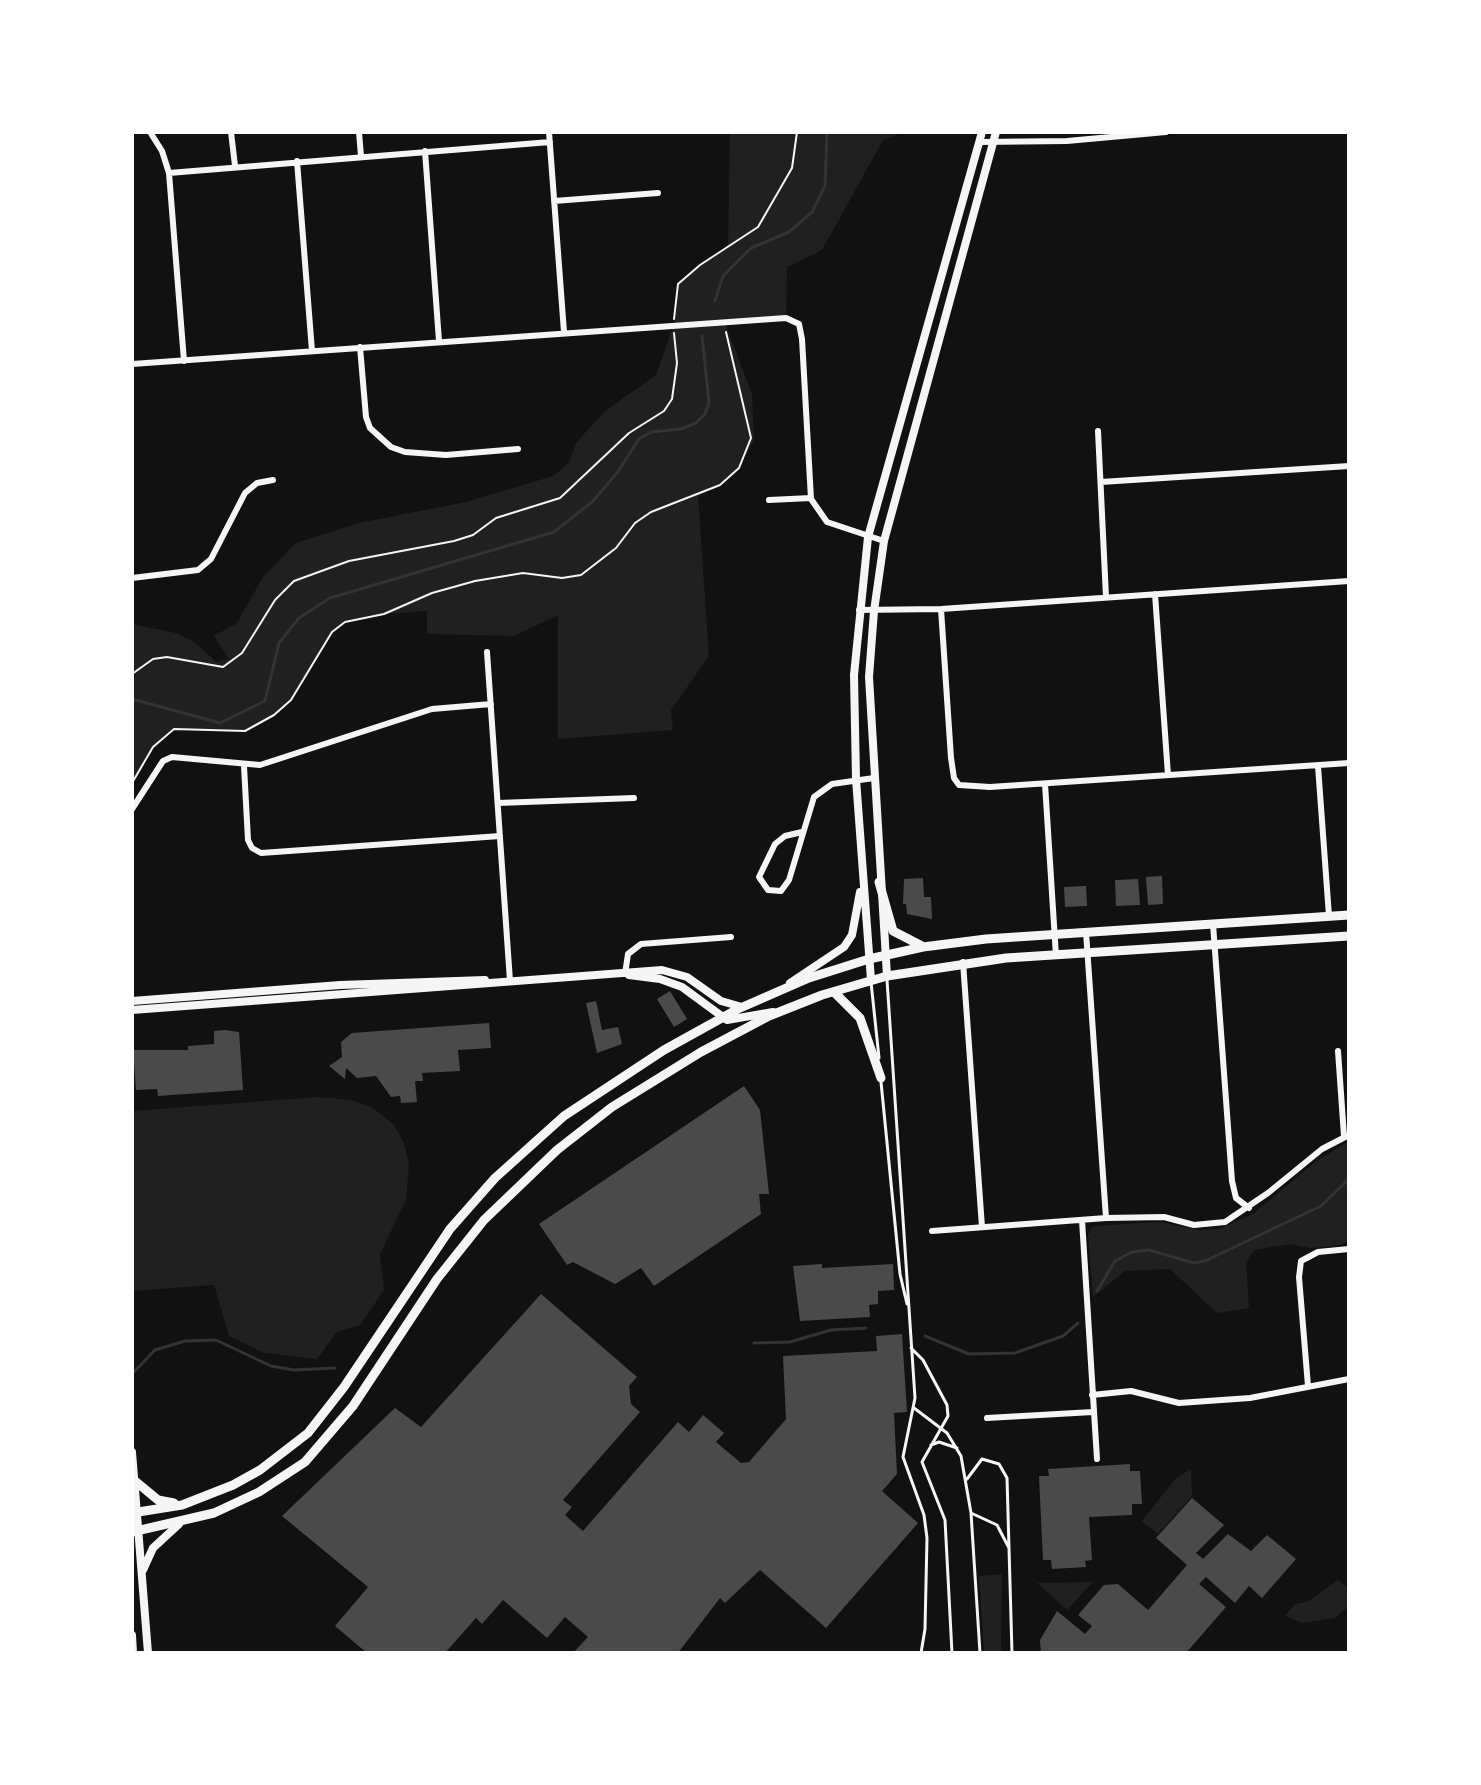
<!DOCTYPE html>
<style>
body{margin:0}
#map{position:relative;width:1481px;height:1785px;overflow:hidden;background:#111;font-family:"Fira Sans Condensed",sans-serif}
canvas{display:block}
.frame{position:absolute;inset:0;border:134px solid #fff;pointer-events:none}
</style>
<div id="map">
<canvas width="1481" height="1785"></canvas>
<div class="frame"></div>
</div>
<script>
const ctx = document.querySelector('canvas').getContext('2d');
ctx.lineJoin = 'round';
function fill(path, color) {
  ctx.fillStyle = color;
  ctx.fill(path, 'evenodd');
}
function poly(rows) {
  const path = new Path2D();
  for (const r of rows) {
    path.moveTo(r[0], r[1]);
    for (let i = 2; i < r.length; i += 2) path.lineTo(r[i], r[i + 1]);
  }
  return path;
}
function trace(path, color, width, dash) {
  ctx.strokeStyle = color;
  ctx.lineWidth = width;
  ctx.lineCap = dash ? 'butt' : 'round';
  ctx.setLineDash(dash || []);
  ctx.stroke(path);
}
fill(poly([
 [730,132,935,132,899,134,883,140,822,250,787,267,786,318,725,323,752,394,754,440,739,468,720,485,698,496,709,656,671,710,673,730,558,739,558,615,514,636,427,634,427,611,384,614,345,622,332,632,291,700,274,715,245,731,174,729,153,747,132,783,132,624,176,633,196,643,216,662,229,659,214,636,237,623,263,577,296,543,359,523,466,502,553,476,569,463,576,443,604,412,656,375,674,324,678,284,700,265,728,248],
 [318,1097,352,1100,373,1108,394,1125,404,1143,409,1164,406,1200,380,1254,384,1290,360,1325,337,1332,317,1359,264,1353,229,1336,214,1285,132,1291,132,1111],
 [1349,1141,1348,1241,1341,1245,1311,1248,1291,1244,1254,1250,1246,1264,1249,1308,1217,1313,1170,1269,1125,1271,1093,1297,1088,1235,1093,1226,1161,1222,1200,1230,1219,1229,1253,1214,1314,1163],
 [1191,1469,1192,1496,1158,1534,1142,1521,1176,1478],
 [1002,1574,1001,1653,984,1653,979,1576],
 [1338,1580,1349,1589,1349,1606,1335,1618,1303,1623,1285,1616,1295,1604,1307,1602],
 [1093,1582,1067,1610,1037,1583]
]), '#202020');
trace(poly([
 [715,301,723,276,751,248,789,232,812,212,825,186,827,132],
 [132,699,220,723,265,701,279,643,299,618,330,598,554,532,593,501,617,473,639,439,651,432,681,429,696,423,705,414,709,402,702,336],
 [1097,1291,1115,1261,1132,1252,1149,1250,1194,1263,1205,1261,1321,1206,1349,1179],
 [925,1336,969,1354,1015,1353,1063,1336,1078,1323],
 [754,1343,790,1342,831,1330,866,1328],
 [132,1374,155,1350,185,1341,216,1340,271,1366,294,1370,335,1368]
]), '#333', 3);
fill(poly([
 [1162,876,1163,904,1148,905,1146,877],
 [923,878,924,897,931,897,932,919,907,914,906,904,903,904,904,879],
 [1138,879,1140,905,1116,906,1115,880],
 [1086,886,1087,906,1065,907,1064,887],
 [670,991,687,1019,674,1027,657,999],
 [596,1001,602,1030,618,1027,622,1044,597,1053,586,1003],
 [489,1023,491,1048,458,1050,460,1071,422,1073,423,1081,415,1081,417,1102,401,1103,400,1096,391,1097,376,1076,357,1078,346,1068,345,1079,329,1066,342,1057,341,1042,352,1033],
 [225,1030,239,1032,243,1090,158,1096,157,1089,136,1090,133,1050,188,1050,188,1046,214,1044,214,1031],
 [744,1086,760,1110,769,1194,759,1194,761,1214,654,1286,641,1268,615,1284,573,1262,567,1265,539,1224],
 [822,1264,822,1268,893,1264,894,1290,878,1291,878,1304,869,1305,870,1317,800,1321,793,1266],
 [541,1294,637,1377,629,1386,631,1404,640,1412,563,1500,572,1507,565,1515,583,1531,678,1422,689,1432,703,1415,724,1433,716,1442,741,1463,749,1462,786,1419,783,1356,877,1351,876,1336,902,1334,907,1412,894,1413,897,1474,882,1491,918,1523,826,1628,760,1570,725,1603,720,1598,678,1653,573,1653,588,1637,565,1617,547,1638,503,1600,482,1624,476,1618,445,1653,367,1653,335,1626,368,1587,282,1516,395,1408,421,1427],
 [1130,1464,1130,1471,1140,1471,1142,1504,1132,1504,1132,1515,1089,1517,1092,1560,1085,1561,1086,1567,1052,1569,1051,1560,1043,1560,1039,1476,1049,1476,1048,1469],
 [1192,1498,1224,1525,1196,1553,1203,1559,1228,1534,1251,1551,1267,1535,1296,1559,1262,1598,1249,1586,1235,1603,1206,1577,1199,1584,1226,1607,1186,1653,1041,1653,1040,1640,1057,1611,1085,1634,1092,1626,1078,1615,1104,1585,1118,1584,1148,1610,1187,1565,1156,1538]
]), '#4a4a4a');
trace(poly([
 [674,319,678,284,700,265,758,227,792,168,797,132],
 [132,674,153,659,167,657,223,667,242,653,275,600,294,581,349,561,454,541,473,535,496,518,560,498,629,433,664,411,672,399,677,363,674,333],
 [132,783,153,747,174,729,245,731,274,715,291,700,332,632,345,622,384,614,432,593,475,581,523,573,562,578,581,575,616,548,635,523,651,512,720,485,739,468,751,438,726,332]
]), '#f5f5f5', 2);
trace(poly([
 [887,980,915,1398,903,1457,924,1515,927,1538,925,1629,921,1653],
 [871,982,879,1058],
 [881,1082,900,1274,907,1304],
 [911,1348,923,1360,947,1405,948,1416,922,1462,945,1520,952,1653],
 [914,1408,947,1433,961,1456,971,1513,980,1653],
 [931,1445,939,1442,957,1448],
 [967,1479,982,1459,999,1464,1007,1478,1012,1653],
 [971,1513,997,1525,1009,1548]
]), '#f5f5f5', 3);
trace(poly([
 [150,132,162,151,169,173,184,361],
 [231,132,235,166],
 [359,132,361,156],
 [549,132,564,332],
 [979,142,1067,141,1166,132],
 [425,151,439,341],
 [297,161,312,351],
 [169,173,550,142],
 [554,201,658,193],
 [360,347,366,417,370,428,391,447,405,452,446,455,518,449],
 [132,364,786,318,799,324,802,339,811,499,827,522,884,541],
 [1098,431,1106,597],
 [1101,482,1349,466],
 [769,500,811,498],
 [132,578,198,570,211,559,245,493,257,483,273,480],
 [1155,594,1168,775],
 [941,609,951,758,954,778,959,785,990,787,1349,763],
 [859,610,941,609,1349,581],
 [487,652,510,981],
 [244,766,248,840,252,848,261,853,500,836],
 [1318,766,1329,916],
 [1045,784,1056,956],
 [498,803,634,798],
 [132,809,163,761,172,757,260,765,432,709,491,704],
 [802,832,785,836,775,844,759,877,768,890,781,891,789,880,814,797,832,784,874,778],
 [1213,924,1232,1181,1236,1198,1249,1208],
 [1086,932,1106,1218],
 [963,962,982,1227],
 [625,974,628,954,641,944,731,937],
 [1338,1051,1344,1136],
 [1082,1220,1097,1459],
 [932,1231,1106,1218,1164,1217,1194,1225,1225,1222,1268,1193,1322,1149,1349,1135],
 [1308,1386,1299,1277,1301,1261,1318,1252,1349,1249],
 [1092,1395,1131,1391,1179,1403,1250,1398,1349,1379],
 [987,1418,1093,1412]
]), '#f5f5f5', 6);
trace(poly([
 [629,975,660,979,682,987,727,1020,773,1012],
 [887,976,869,677,874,611,884,541,996,132],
 [871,980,856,779,854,675,868,537,982,132],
 [790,983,844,947,852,935,860,892],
 [132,1001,340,985,485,980],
 [132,1010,662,970,687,977,721,1001,742,1007],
 [132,1452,148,1653],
 [143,1570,153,1548,179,1524],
 [132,1635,133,1653]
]), '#f5f5f5', 8);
trace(poly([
 [879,882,893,931,922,946],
 [869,959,923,947,986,939,1349,915],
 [887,976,1006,958,1349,936]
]), '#f5f5f5', 9);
trace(poly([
 [834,992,860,1018,881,1078],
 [135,1481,158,1500,174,1503],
 [132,1513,182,1505,233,1485,260,1470,308,1433,344,1387,450,1229,495,1178,564,1116,664,1050,738,1009,809,978,869,959],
 [132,1532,214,1513,259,1492,305,1462,353,1406,437,1279,484,1220,557,1150,612,1107,701,1052,769,1016,822,995,887,976]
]), '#f5f5f5', 9);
</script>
